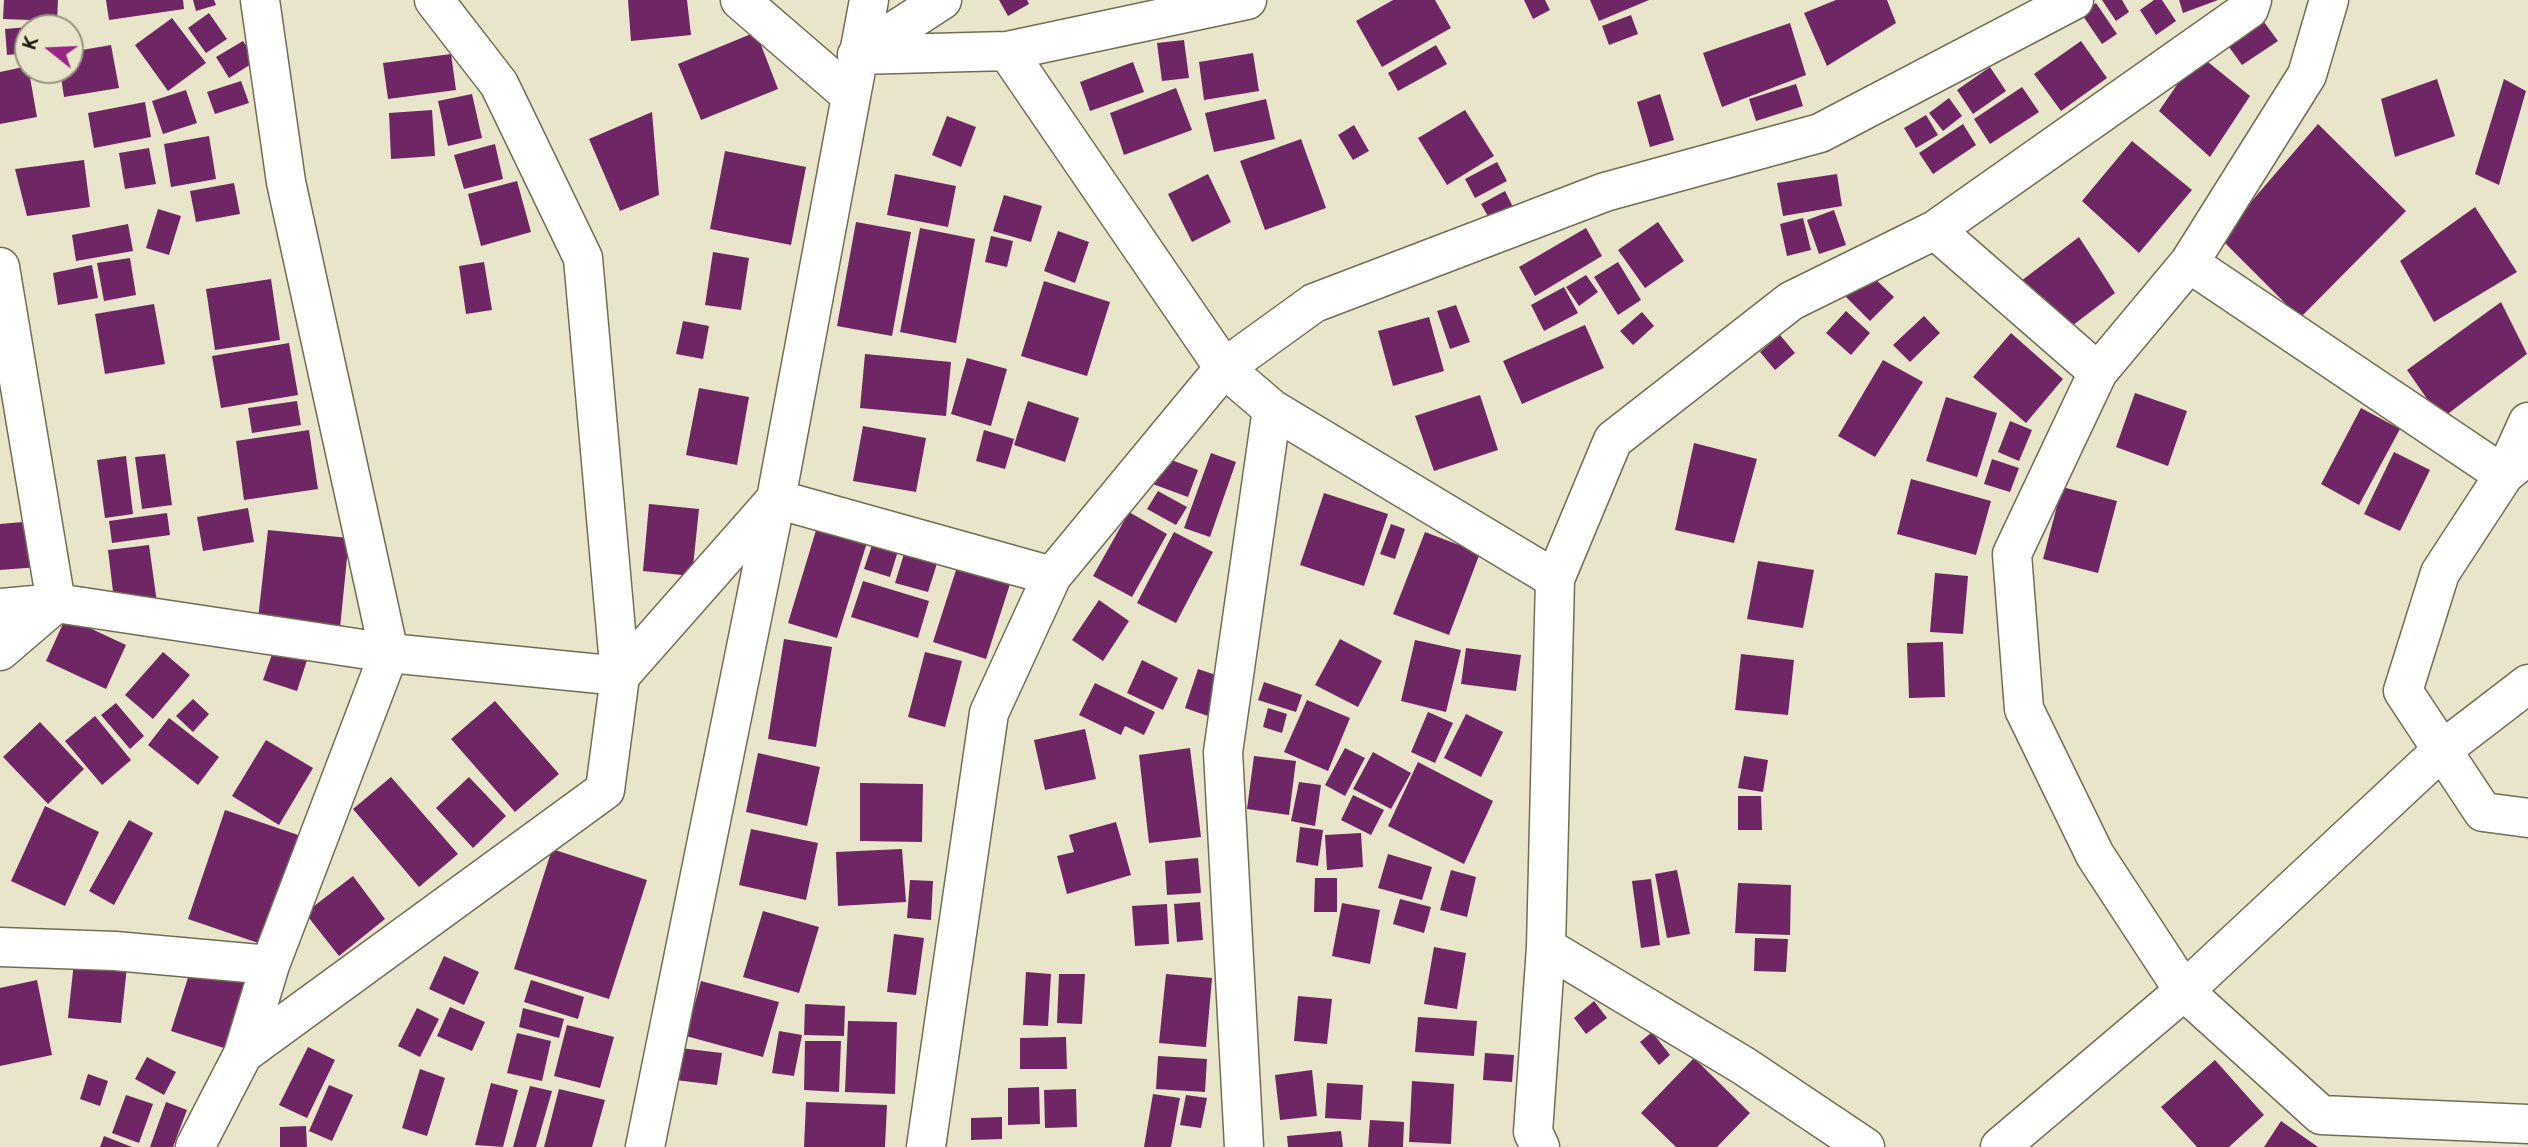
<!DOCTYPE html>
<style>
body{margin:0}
#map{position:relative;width:2528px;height:1147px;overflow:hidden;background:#e9e5ca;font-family:Figtree,sans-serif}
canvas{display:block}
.north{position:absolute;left:14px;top:14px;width:70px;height:70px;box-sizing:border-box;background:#e9e5ca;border:2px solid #96937f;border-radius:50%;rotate:288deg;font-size:19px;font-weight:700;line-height:28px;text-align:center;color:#19180e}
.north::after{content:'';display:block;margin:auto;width:24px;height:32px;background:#972684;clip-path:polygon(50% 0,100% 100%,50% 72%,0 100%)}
</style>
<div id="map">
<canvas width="2528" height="1147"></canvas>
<div class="north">K</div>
</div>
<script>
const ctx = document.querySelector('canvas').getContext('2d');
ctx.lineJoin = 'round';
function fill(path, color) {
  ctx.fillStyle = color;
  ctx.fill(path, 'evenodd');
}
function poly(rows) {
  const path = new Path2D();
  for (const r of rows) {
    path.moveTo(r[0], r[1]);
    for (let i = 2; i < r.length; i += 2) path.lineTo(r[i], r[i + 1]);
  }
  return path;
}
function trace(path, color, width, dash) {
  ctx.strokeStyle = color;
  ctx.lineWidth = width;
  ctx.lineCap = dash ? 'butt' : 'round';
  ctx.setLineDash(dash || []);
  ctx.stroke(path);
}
fill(poly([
 [4,0,58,0,57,21,3,19],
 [106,0,183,0,184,9,109,20],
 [193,0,214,0,216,5,196,11],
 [628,0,687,0,691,35,631,41],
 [999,0,1027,0,1029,4,1008,16],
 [1393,0,1435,0,1451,28,1382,67,1356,21],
 [1524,0,1545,0,1550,10,1533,19],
 [1590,0,1649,0,1599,21],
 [1836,0,1887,0,1896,23,1827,66,1804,13],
 [2102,0,2122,0,2129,12,2116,21],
 [2154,0,2162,0,2176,21,2156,35,2140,10],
 [2179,0,2218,0,2183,13],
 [2096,3,2117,34,2102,44,2081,13],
 [209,13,227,39,206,53,188,28],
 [1631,15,1638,34,1609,45,1602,26],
 [172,18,206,63,168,91,135,45],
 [2264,22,2278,41,2242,65,2229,47],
 [1790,23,1806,75,1722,107,1703,53],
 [28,27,28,53,7,55,5,29],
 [756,32,778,89,701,120,678,64],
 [1184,40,1189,78,1162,81,1157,43],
 [243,41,256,61,229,78,216,57],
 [2081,41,2107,78,2061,111,2034,74],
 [111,45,119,88,64,97,60,70,70,70,70,52],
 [1436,45,1447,64,1398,91,1388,73],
 [1253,53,1259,91,1204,100,1199,62],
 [451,54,456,90,388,99,383,63],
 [2198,54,2250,96,2210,157,2159,111],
 [1133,62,1144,92,1090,111,1080,82],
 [28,66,37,117,0,124,0,72],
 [1990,67,2006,91,1973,114,1957,90],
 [2437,79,2455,136,2395,157,2381,99],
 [2504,79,2526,91,2499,185,2475,174],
 [241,81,249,103,215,114,207,92],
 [1796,84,1803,106,1756,121,1749,99],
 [2022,87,2039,112,1990,144,1974,119],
 [1176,88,1192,130,1124,155,1110,113],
 [186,90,197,123,163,134,152,101],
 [472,94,482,138,448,146,438,101],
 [1660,94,1674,140,1650,147,1637,102],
 [1949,98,1962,116,1943,131,1929,113],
 [1266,99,1275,139,1214,152,1205,113],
 [145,102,151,137,94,148,88,113],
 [432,110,435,156,391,159,389,113],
 [1465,110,1494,156,1447,185,1418,138],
 [652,112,659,195,620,211,589,139],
 [1926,115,1938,135,1916,148,1904,128],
 [947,116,976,127,961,167,932,155],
 [1963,124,1976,145,1933,174,1919,153],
 [2318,124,2406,211,2300,318,2220,238],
 [1354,125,1369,151,1353,160,1338,135],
 [209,136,216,179,171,187,164,144],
 [1301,139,1326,208,1265,230,1240,161],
 [2132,141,2192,190,2139,253,2082,201],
 [495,144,503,179,464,189,454,155],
 [149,148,156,184,125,189,119,153],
 [725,151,806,167,791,245,710,229],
 [84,160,90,207,27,216,15,169],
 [1497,162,1507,181,1475,198,1465,179],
 [895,174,956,186,948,227,887,215],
 [1208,174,1231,222,1192,242,1168,194],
 [1837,174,1842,206,1783,216,1777,183],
 [517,181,531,232,481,246,468,194],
 [234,183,240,214,196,222,190,191],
 [1505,191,1517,215,1494,227,1481,204],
 [1004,195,1042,206,1031,242,993,231],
 [2475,207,2517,272,2434,322,2400,261],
 [158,209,181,216,169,255,146,248],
 [1834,210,1846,245,1819,254,1807,220],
 [1803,218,1811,250,1787,256,1780,224],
 [856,222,911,232,892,336,837,326],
 [1658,222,1684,261,1645,288,1618,250],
 [128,224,133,251,76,261,72,235],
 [920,228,975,239,956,343,900,332],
 [1586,228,1602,256,1535,296,1519,267],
 [1058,231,1089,242,1075,283,1044,271],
 [991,236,1013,241,1007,267,985,262],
 [2079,237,2115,293,2068,329,2021,281],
 [713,252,749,258,741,310,705,305],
 [130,258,136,295,104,301,97,263],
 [484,262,492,310,466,314,459,266],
 [1618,262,1641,300,1618,315,1594,277],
 [92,265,98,298,58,305,53,273],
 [1870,274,1894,297,1870,321,1846,297],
 [1586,275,1598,292,1579,306,1566,287],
 [271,279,280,340,215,350,206,289],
 [1044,281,1110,302,1087,376,1021,356],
 [1564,287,1578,313,1544,331,1531,305],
 [2501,302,2527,354,2441,419,2407,370],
 [154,304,165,364,105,374,95,314],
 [1456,305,1470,342,1450,349,1437,311],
 [1846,311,1870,333,1851,355,1826,333],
 [1642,312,1654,326,1633,345,1620,331],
 [1924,316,1940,333,1910,362,1893,345],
 [1429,317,1444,371,1393,386,1378,331],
 [683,321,709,326,703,359,676,354],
 [1585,325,1604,368,1522,404,1503,361],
 [2011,333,2063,379,2026,423,1973,377],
 [1780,335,1795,353,1775,370,1760,352],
 [289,343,298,395,221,408,212,356],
 [865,354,951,362,946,416,860,408],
 [967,358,1007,369,991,426,951,414],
 [1883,360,1923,382,1875,457,1838,436],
 [699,388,749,397,737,465,686,455],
 [2135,393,2187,411,2168,466,2116,447],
 [1480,395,1498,450,1434,471,1415,416],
 [1946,397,1997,413,1977,477,1926,461],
 [297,401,301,425,252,433,248,408],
 [1028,401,1079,418,1065,462,1014,445],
 [2361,408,2400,429,2359,505,2321,484],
 [2010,421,2032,430,2019,461,1998,452],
 [863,426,926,438,916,492,853,481],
 [309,430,318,489,244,500,236,441],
 [984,430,1014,439,1005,469,976,461],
 [1694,443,1757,459,1734,543,1675,530],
 [2394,452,2430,470,2400,531,2364,514],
 [1211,453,1236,462,1210,537,1184,528],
 [165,454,172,505,142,509,135,457],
 [126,456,133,514,105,518,97,460],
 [1161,456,1198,470,1188,497,1150,483],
 [1992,459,2019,468,2010,492,1984,484],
 [1911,479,1991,501,1976,555,1897,534],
 [2062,487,2117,501,2098,573,2043,559],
 [1158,491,1187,507,1176,525,1147,509],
 [1324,493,1388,514,1364,586,1300,565],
 [649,504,699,509,692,576,643,571],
 [248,508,254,542,203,551,197,517],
 [1129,512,1167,534,1132,597,1093,576],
 [167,513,170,535,112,543,109,521],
 [820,517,870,533,837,638,788,623],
 [35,521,39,567,0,570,0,524],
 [1391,524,1405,529,1395,559,1380,554],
 [268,530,349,538,340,628,258,619],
 [1174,532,1213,552,1176,623,1137,603],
 [1425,532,1480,553,1449,635,1393,614],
 [876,533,901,541,890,577,864,569],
 [907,544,940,554,928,592,895,583],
 [149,545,157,603,115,608,108,550],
 [1758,561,1814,570,1803,628,1747,619],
 [957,567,1010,584,986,659,933,642],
 [1935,573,1968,576,1963,634,1930,632],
 [863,581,929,601,918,638,851,617],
 [1099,600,1129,621,1103,661,1072,640],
 [66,617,126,645,106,689,46,661],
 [784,639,832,647,816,747,768,739],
 [1340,639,1382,661,1358,707,1315,685],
 [277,640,310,651,297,691,263,680],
 [1415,640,1461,650,1446,712,1401,701],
 [1943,642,1945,697,1909,698,1907,643],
 [1466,648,1521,655,1516,691,1461,684],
 [163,652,190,675,153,719,125,695],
 [925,652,962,661,945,727,908,717],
 [1741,654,1794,660,1788,715,1735,710],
 [1142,660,1178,678,1163,710,1127,693],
 [1198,669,1222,677,1208,716,1185,708],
 [1264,682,1302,695,1296,712,1258,700],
 [1095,683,1155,712,1144,735,1125,726,1121,735,1079,715],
 [193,699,209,714,193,732,176,716],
 [1307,700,1350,718,1328,771,1284,752],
 [495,701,559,774,515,812,451,739],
 [116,703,144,736,130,749,101,715],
 [1268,708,1287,714,1282,733,1263,727],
 [1428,712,1453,723,1435,763,1411,752],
 [1466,714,1503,732,1481,777,1444,758],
 [95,716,131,760,102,785,65,741],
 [169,718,219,757,198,785,148,745],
 [40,722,84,769,48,804,3,757],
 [1085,729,1096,779,1045,790,1034,740],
 [266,740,313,768,279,825,232,796],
 [1190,748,1201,837,1149,843,1139,755],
 [1345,748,1365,758,1345,796,1325,785],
 [1373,752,1411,773,1391,809,1353,789],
 [758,753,820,767,807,826,746,812],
 [1254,756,1296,761,1289,815,1247,809],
 [1744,756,1768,760,1763,792,1738,788],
 [1418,762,1493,801,1464,864,1388,826],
 [391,777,458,854,419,887,353,809],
 [469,777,506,816,473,848,436,808],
 [1299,782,1321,785,1315,826,1291,821],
 [860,783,923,784,922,842,860,841],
 [1353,795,1384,810,1371,835,1341,820],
 [1738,796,1761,796,1762,830,1738,830],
 [45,806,99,832,65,906,11,881],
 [225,810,304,837,267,946,188,919],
 [129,820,153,833,114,905,89,891],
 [1116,822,1131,875,1067,894,1057,856,1074,852,1069,835],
 [1300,827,1323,830,1318,866,1296,862],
 [751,829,818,843,806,900,739,885],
 [1361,833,1363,867,1327,870,1325,835],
 [552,849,647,880,609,999,514,969],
 [902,849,906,902,838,906,836,852],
 [1388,854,1432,867,1422,900,1378,888],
 [1198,858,1201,893,1167,895,1165,861],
 [1451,870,1476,877,1467,917,1440,910],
 [1677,870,1690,934,1667,938,1655,874],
 [353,876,385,919,339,956,305,913],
 [1315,878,1337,878,1337,912,1314,912],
 [1651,879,1660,945,1641,948,1632,881],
 [910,880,933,881,931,920,907,918],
 [1738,883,1791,885,1790,935,1735,933],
 [1400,899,1431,907,1424,933,1393,924],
 [1200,902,1203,940,1177,942,1174,904],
 [1342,903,1380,910,1370,964,1332,956],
 [1167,904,1169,944,1135,946,1132,906],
 [763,911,819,927,799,993,743,977],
 [894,934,924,938,916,995,887,992],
 [1755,938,1788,939,1786,972,1754,971],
 [1434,947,1466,953,1457,1009,1424,1004],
 [75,952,128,957,121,1023,68,1018],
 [444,956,479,972,464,1005,429,989],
 [193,962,249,980,227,1049,171,1031],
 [1026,972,1051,974,1048,1026,1023,1025],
 [1059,974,1085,974,1082,1024,1057,1023],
 [1166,974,1212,978,1206,1047,1159,1043],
 [37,980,52,1055,0,1066,0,988],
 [531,980,584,997,578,1019,524,1002],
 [701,981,779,1002,763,1057,686,1036],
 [1298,996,1332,999,1327,1044,1294,1041],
 [1594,1001,1607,1018,1586,1034,1574,1018],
 [805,1004,845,1006,844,1036,804,1035],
 [450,1007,485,1022,472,1051,437,1036],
 [417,1008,439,1019,420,1057,398,1046],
 [523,1008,564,1019,559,1038,519,1027],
 [1418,1017,1477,1021,1474,1056,1415,1052],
 [848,1021,897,1022,895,1094,845,1092],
 [567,1025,614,1037,600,1088,554,1076],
 [779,1031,802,1035,794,1076,772,1073],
 [1652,1032,1670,1055,1659,1065,1640,1042],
 [517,1033,551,1041,542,1081,507,1073],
 [1066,1037,1067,1069,1020,1069,1020,1038],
 [805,1041,841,1041,839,1092,804,1090],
 [308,1047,335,1060,307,1118,279,1105],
 [680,1048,722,1053,717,1085,675,1080],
 [1485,1053,1514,1055,1512,1082,1483,1080],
 [1158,1056,1207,1059,1205,1092,1156,1089],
 [147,1057,176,1072,164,1095,135,1079],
 [1694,1058,1750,1113,1717,1147,1676,1147,1641,1113],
 [2215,1060,2264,1115,2229,1147,2197,1147,2161,1107],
 [420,1069,445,1078,427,1136,402,1128],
 [1312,1070,1317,1116,1280,1120,1275,1075],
 [88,1074,108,1081,100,1106,80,1099],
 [1412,1081,1454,1084,1451,1144,1409,1142],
 [491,1083,518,1090,503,1147,475,1145],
 [1327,1083,1363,1085,1361,1120,1325,1118],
 [329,1085,353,1095,332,1141,309,1131],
 [530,1086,552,1091,536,1147,513,1147],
 [1039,1087,1040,1124,1008,1125,1008,1088],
 [559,1089,605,1100,592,1147,544,1147],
 [1076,1089,1077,1127,1045,1128,1044,1090],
 [1153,1094,1180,1098,1171,1147,1144,1147],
 [126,1095,153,1104,139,1143,112,1133],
 [1186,1095,1207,1098,1201,1128,1180,1125],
 [166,1102,187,1110,173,1147,150,1147],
 [806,1102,887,1105,885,1147,804,1147],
 [1002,1117,1002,1139,971,1140,971,1118],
 [1370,1120,1404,1122,1403,1147,1368,1147],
 [2281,1121,2318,1147,2264,1147],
 [306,1126,307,1147,280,1147,280,1127],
 [1341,1131,1343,1147,1288,1147,1287,1136],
 [104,1136,132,1147,100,1147]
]), '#6f2665');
const street = poly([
 [740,0,850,95],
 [2329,0,2307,75,2189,263,2098,372,2012,554,2024,709,2095,855,2184,991,2321,1115,2528,1124],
 [1007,51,1224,368,1272,409,1555,579],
 [857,55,1007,51,1247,0],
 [857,55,942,0],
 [1935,230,2098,372],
 [2189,263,2504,475,2528,422],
 [0,267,56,603,0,651],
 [2528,455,2504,475,2440,573,2403,691,2483,812,2528,818],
 [0,608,56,603,389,653,620,676,583,258,499,84,434,0],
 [0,947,115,951,270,965],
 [1546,947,1744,1066,1865,1147],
 [243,1054,270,965,389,653,286,182,260,0],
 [195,1147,243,1054,605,790,620,676,776,499,1052,576],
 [645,1147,776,499,869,0],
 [926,1147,989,713,1052,576,1224,368,1314,303,1605,192,1820,133,2074,0],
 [1244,1147,1223,752,1272,409],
 [1540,1147,1533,1132,1546,947,1555,579,1613,440,1791,301,1935,230,2249,9,2252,0],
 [2000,1147,2184,991,2442,750,2528,684]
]);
trace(street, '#716d55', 41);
trace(street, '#fff', 38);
</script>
